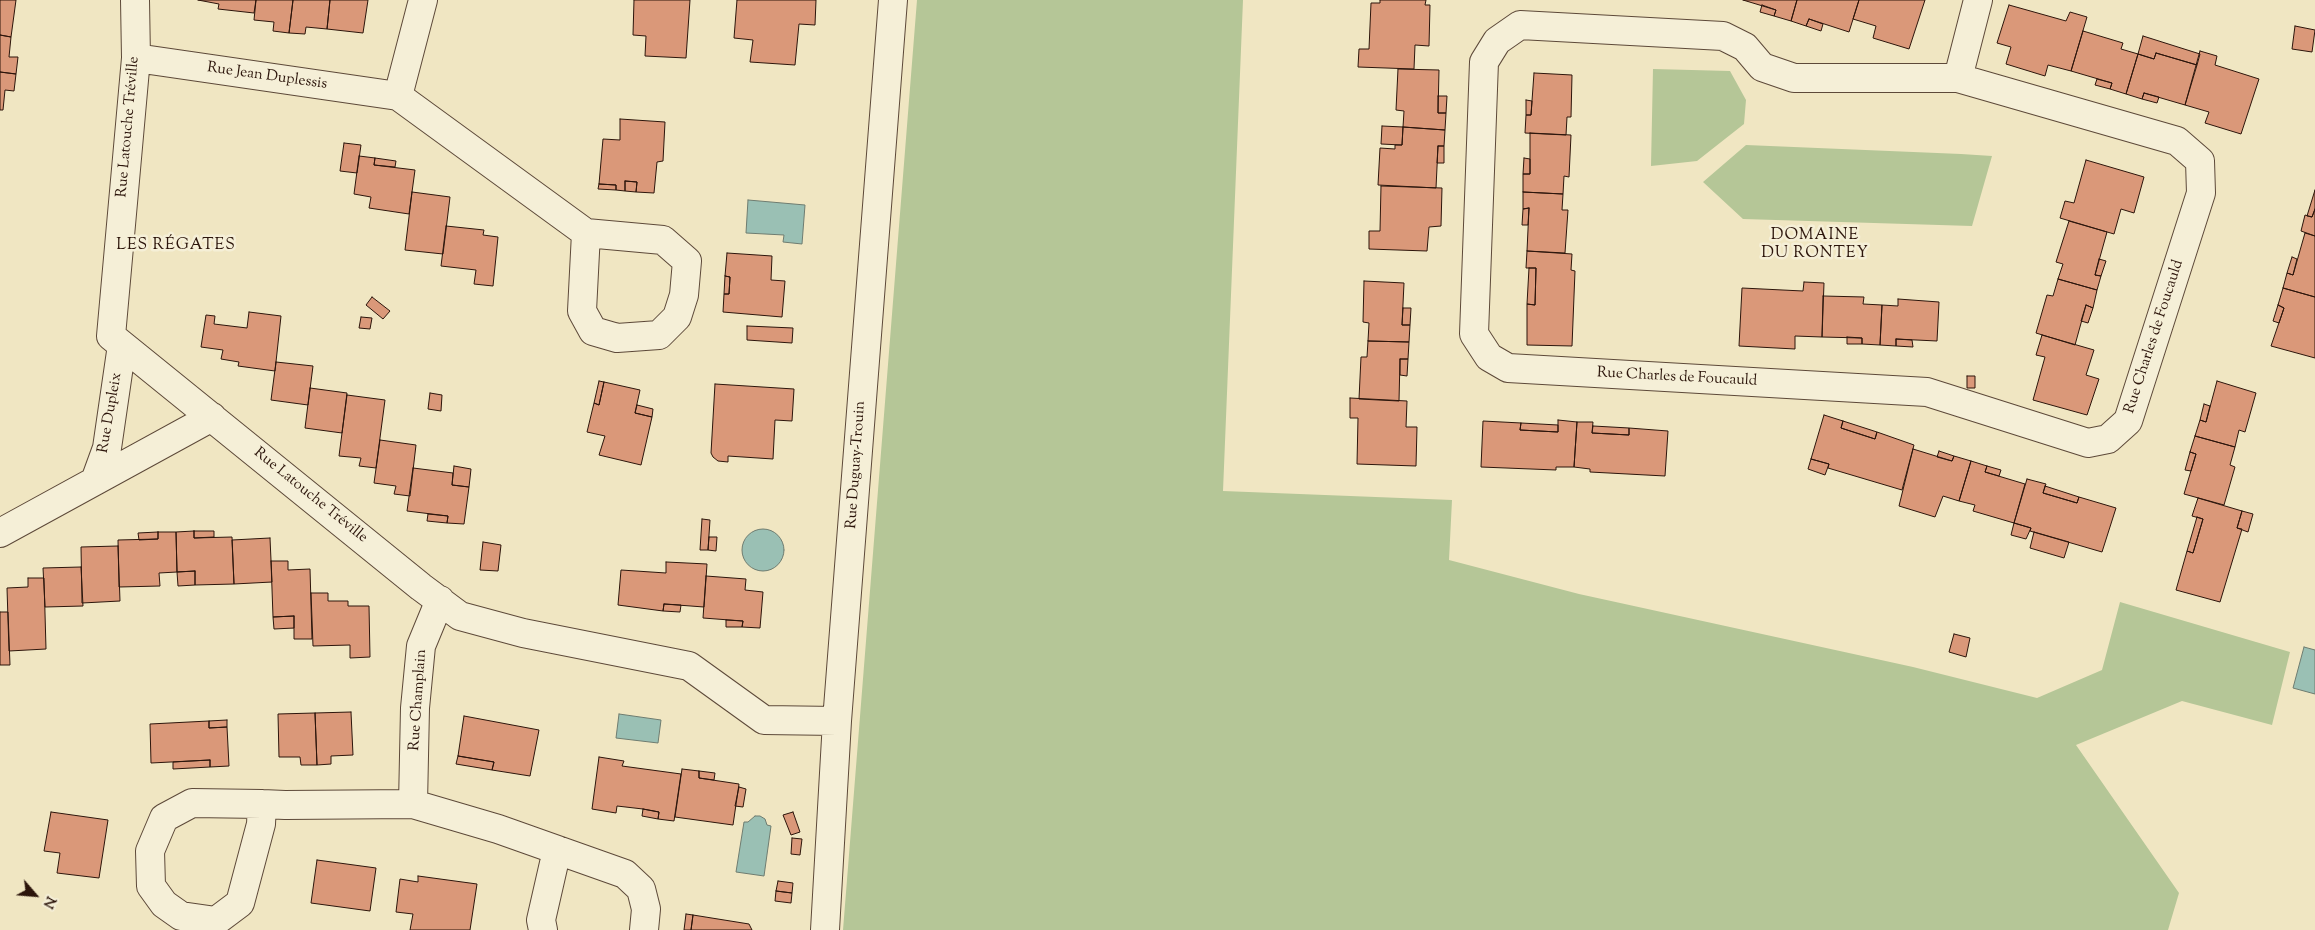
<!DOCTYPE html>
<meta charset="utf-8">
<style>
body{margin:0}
#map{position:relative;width:2315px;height:930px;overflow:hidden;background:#f0e6c2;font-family:"Sorts Mill Goudy",serif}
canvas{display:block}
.north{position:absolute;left:10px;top:870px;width:50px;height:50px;-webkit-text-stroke:4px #f5efd7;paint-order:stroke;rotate:117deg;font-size:14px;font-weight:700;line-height:20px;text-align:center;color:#2c150b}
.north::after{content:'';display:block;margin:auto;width:18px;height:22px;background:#2c150b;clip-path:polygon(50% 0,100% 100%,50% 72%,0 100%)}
</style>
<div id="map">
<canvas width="2315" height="930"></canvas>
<div class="north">N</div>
</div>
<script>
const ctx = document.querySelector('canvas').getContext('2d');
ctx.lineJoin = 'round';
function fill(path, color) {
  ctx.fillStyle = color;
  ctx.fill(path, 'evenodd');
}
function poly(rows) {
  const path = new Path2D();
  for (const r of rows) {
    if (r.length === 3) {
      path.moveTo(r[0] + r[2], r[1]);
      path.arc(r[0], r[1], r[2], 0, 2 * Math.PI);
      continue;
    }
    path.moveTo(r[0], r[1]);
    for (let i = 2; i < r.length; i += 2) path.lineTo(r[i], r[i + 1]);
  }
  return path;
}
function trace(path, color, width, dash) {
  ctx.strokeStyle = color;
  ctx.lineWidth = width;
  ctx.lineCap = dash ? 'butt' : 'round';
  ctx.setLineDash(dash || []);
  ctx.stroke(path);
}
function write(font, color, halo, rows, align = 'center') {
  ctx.font = font + ' "Sorts Mill Goudy",serif';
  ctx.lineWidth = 5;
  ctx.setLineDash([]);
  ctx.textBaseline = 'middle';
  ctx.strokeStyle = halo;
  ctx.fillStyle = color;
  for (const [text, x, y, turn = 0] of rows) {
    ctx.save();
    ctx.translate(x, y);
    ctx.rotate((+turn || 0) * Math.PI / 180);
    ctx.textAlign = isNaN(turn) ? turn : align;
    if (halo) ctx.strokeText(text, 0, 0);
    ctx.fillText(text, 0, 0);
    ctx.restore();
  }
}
fill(poly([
 [917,0,1243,0,1223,491,1452,500,1449,560,1579,594,1913,667,2037,698,2102,670,2120,602,2290,652,2272,725,2182,701,2076,745,2179,893,2168,930,843,930],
 [1653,69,1730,71,1746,100,1744,124,1697,161,1651,166],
 [1746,145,1961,154,1992,156,1972,226,1743,219,1703,182]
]), '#b5c697');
const water = poly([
 [748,200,805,205,802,244,783,242,784,235,746,233,748,200],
 [763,550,21],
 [2304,647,2315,650,2315,694,2293,688,2304,647],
 [619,714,661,720,658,743,616,738,619,714],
 [755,816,760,816,765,819,767,825,771,826,764,876,736,872,744,822,748,822,755,816]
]);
fill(water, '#9ac0b4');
trace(water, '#6e7c70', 1);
const building = poly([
 [0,0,16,0,11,37,0,35,0,0],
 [198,0,256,0,254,13,218,9,219,4,198,0],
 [256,0,293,0,289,33,273,31,274,22,254,20,256,0],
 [293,0,330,0,327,29,306,27,305,34,289,33,293,0],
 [330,0,368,0,363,33,327,29,330,0],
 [634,0,690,0,686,58,645,56,646,36,633,35,634,0],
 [737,0,816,0,815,25,799,24,795,65,750,62,753,40,734,38,737,0],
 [1380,0,1426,0,1425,5,1430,5,1429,46,1415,45,1414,69,1358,67,1359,49,1369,49,1371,3,1380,3,1380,0],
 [1743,0,1797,0,1791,21,1774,16,1776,10,1743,0],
 [1797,0,1859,0,1849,32,1809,19,1806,26,1791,21,1797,0],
 [1859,0,1925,0,1909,49,1873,38,1876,26,1853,19,1859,0],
 [1762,5,1776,10,1774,16,1760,12,1762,5],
 [2009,5,2066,21,2070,12,2087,17,2071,71,2048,65,2045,76,2006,64,2011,47,1997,43,2009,5],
 [1809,19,1823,24,1821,31,1806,26,1809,19],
 [2295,26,2315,30,2312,52,2292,49,2295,26],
 [2083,31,2123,43,2121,49,2138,54,2126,94,2110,89,2112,83,2071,71,2083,31],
 [0,35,11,37,9,57,18,57,16,74,0,72,0,35],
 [2143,36,2200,54,2197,65,2156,53,2154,59,2138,54,2143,36],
 [2200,51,2217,56,2215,65,2259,79,2241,134,2205,123,2209,112,2185,105,2200,51],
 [2156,53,2197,65,2185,105,2144,93,2142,99,2126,94,2138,54,2154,59,2156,53],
 [1398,69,1439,70,1438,113,1446,113,1445,130,1403,127,1404,111,1396,110,1398,69],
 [0,72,16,74,14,91,5,90,3,110,0,110,0,72],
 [1534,73,1572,75,1571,117,1567,117,1566,135,1525,133,1526,115,1531,115,1534,73],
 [2097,79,2112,83,2110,89,2095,85,2097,79],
 [2144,93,2159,97,2157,103,2142,99,2144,93],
 [1438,96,1447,96,1446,113,1438,113,1438,96],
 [1526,100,1532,101,1531,115,1526,115,1526,100],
 [620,119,665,122,663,161,657,162,654,193,636,192,637,182,625,181,625,191,616,190,616,185,599,184,603,139,620,140,620,119],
 [1382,126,1403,127,1402,145,1381,144,1382,126],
 [1403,127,1445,130,1444,146,1438,146,1436,188,1378,185,1380,148,1395,149,1395,145,1402,145,1403,127],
 [1530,133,1571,135,1569,177,1564,176,1563,194,1523,192,1523,174,1530,174,1530,133],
 [344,143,361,145,357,173,340,171,344,143],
 [1438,146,1444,146,1444,163,1437,163,1438,146],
 [359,156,375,158,374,165,415,170,409,214,369,208,371,197,354,194,359,156],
 [375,158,396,161,395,167,374,165,375,158],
 [1524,158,1530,159,1530,174,1523,174,1524,158],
 [2086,160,2144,177,2134,213,2121,209,2114,234,2060,218,2065,201,2074,203,2086,160],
 [625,181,637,182,636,192,625,191,625,181],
 [599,184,616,185,616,190,598,189,599,184],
 [1381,186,1442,188,1441,226,1429,227,1427,251,1369,249,1369,231,1380,231,1381,186],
 [2315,190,2315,209,2312,217,2307,216,2315,190],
 [412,192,450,197,443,254,405,250,412,192],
 [1523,192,1563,194,1562,210,1568,210,1565,253,1527,251,1529,208,1523,209,1523,192],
 [1529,208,1528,225,1522,225,1523,209,1529,208],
 [2315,209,2315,236,2301,231,2305,215,2312,217,2315,209],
 [2069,221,2107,232,2095,275,2101,276,2097,290,2058,279,2063,264,2056,262,2069,221],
 [446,226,484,230,483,235,498,237,493,286,474,284,476,270,441,266,446,226],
 [2305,233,2315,236,2315,297,2283,288,2287,273,2293,275,2305,233],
 [1527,251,1572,254,1571,270,1575,271,1572,346,1527,345,1527,304,1535,305,1536,268,1526,268,1527,251],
 [727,253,772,256,771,280,785,281,782,317,723,312,724,294,729,294,730,277,725,276,727,253],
 [2292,257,2297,259,2293,275,2287,273,2292,257],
 [2099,259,2106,261,2101,276,2095,275,2099,259],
 [1529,268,1536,268,1535,305,1527,304,1529,268],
 [725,276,730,277,729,294,724,294,725,276],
 [2058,279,2097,290,2093,308,2086,305,2075,345,2036,333,2047,295,2053,296,2058,279],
 [1364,281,1404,283,1402,325,1410,325,1409,342,1368,341,1369,323,1363,322,1364,281],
 [1804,282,1824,283,1822,337,1795,336,1795,349,1739,346,1742,288,1803,291,1804,282],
 [2283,288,2315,297,2315,358,2271,346,2284,308,2278,305,2283,288],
 [1823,296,1864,297,1863,304,1882,305,1880,345,1862,344,1862,338,1822,337,1823,296],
 [372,297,390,311,383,319,366,305,372,297],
 [1898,299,1939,302,1937,341,1896,339,1896,346,1880,345,1882,305,1898,306,1898,299],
 [2086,305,2093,308,2088,323,2081,321,2086,305],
 [2278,305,2284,308,2279,323,2273,321,2278,305],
 [1403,308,1411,308,1410,325,1402,325,1403,308],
 [249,312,281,316,275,371,238,366,239,362,221,359,223,350,201,347,206,315,215,316,214,324,247,328,249,312],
 [361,317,372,318,370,329,359,328,361,317],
 [747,326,793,328,792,343,747,340,747,326],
 [2042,335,2094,350,2086,375,2099,379,2087,415,2033,400,2045,357,2036,355,2042,335],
 [1847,337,1862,338,1862,344,1847,344,1847,337],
 [1896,339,1912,340,1913,347,1896,346,1896,339],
 [1368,341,1409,342,1408,359,1400,359,1399,401,1359,399,1361,357,1367,357,1368,341],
 [1400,359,1408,359,1407,376,1400,375,1400,359],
 [276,362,313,366,308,405,271,400,276,362],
 [1967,376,1975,376,1975,388,1967,388,1967,376],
 [599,381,604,382,599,405,594,403,599,381],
 [2217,381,2256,393,2245,432,2239,430,2235,447,2195,436,2200,420,2206,422,2217,381],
 [604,382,640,390,635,413,652,417,641,465,599,455,605,436,587,432,594,403,599,405,604,382],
 [715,384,794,389,792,421,775,420,773,459,728,456,728,462,718,461,713,457,711,453,715,384],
 [310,388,347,393,342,433,305,428,310,388],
 [430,393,442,395,441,411,428,409,430,393],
 [347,395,385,400,376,468,359,466,361,458,339,456,347,395],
 [1350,398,1407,401,1406,427,1417,427,1416,466,1357,464,1358,418,1350,418,1350,398],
 [2204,404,2210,406,2206,422,2200,420,2204,404],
 [637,405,653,409,652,417,635,413,637,405],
 [1824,415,1843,421,1841,428,1875,439,1877,432,1914,445,1902,490,1828,468,1829,464,1811,459,1824,415],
 [1558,420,1577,422,1574,467,1556,467,1556,470,1481,467,1483,421,1521,423,1520,430,1558,432,1558,420],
 [1843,421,1877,432,1875,439,1841,428,1843,421],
 [1577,422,1593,422,1592,433,1629,435,1629,428,1668,431,1665,476,1590,472,1590,469,1574,467,1577,422],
 [1521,423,1558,425,1558,432,1520,430,1521,423],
 [1593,426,1629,428,1629,435,1592,433,1593,426],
 [2195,436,2235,447,2230,465,2235,467,2224,505,2184,494,2196,454,2190,452,2195,436],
 [380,440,416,445,410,496,394,494,396,486,374,483,380,440],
 [1913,449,1952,461,1954,456,1971,461,1959,501,1943,496,1935,517,1899,506,1913,449],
 [1939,451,1954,456,1952,461,1937,457,1939,451],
 [2190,452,2196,454,2191,471,2185,470,2190,452],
 [1811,459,1829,464,1825,475,1808,469,1811,459],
 [1971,461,1987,466,1985,472,2025,484,2014,523,1973,511,1975,505,1959,501,1971,461],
 [454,466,471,469,469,487,452,485,454,466],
 [1987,466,2001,470,1999,476,1985,472,1987,466],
 [413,468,453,473,452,485,469,487,464,524,447,523,448,516,407,511,413,468],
 [2027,479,2046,484,2043,493,2077,503,2079,497,2116,508,2102,552,2030,531,2031,528,2014,523,2027,479],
 [2045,486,2079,497,2077,503,2043,493,2045,486],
 [2198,498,2242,511,2237,528,2242,529,2220,602,2176,590,2187,551,2193,553,2203,519,2192,516,2198,498],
 [2242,511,2253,514,2248,532,2237,528,2242,511],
 [428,514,448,516,447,523,427,521,428,514],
 [2197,517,2203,519,2193,553,2187,551,2197,517],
 [702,519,710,520,708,550,700,550,702,519],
 [2014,523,2031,528,2026,539,2011,535,2014,523],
 [194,531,194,538,232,537,234,584,195,585,195,571,177,572,176,532,194,531],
 [194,531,214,531,214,537,194,538,194,531],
 [158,532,176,532,177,572,159,573,160,586,119,587,118,540,158,539,158,532],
 [158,532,158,539,139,540,138,533,158,532],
 [2034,532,2069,542,2064,558,2030,548,2034,532],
 [709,537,717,537,716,551,708,550,709,537],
 [270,538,272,582,234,584,232,540,270,538],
 [483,542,501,545,498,571,480,570,483,542],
 [118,546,120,601,82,603,81,547,118,546],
 [271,561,288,561,288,570,310,569,312,639,294,639,294,616,273,617,271,561],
 [666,562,707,564,704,607,664,604,663,611,618,605,621,570,666,573,666,562],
 [81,567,83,606,45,607,43,568,81,567],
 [195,571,195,585,178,586,177,572,195,571],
 [706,576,746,579,745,590,763,592,760,628,742,627,743,621,703,618,706,576],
 [28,578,44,578,46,649,9,651,7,588,28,587,28,578],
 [311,593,328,593,328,601,348,601,348,606,369,606,370,657,350,658,350,645,313,646,311,593],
 [664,604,681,605,680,612,663,611,664,604],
 [0,612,8,612,10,665,0,665,0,612],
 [294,616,294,628,274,629,273,617,294,616],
 [726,620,743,621,742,627,726,627,726,620],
 [1954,634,1970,638,1966,657,1949,652,1954,634],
 [351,712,353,755,331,756,331,764,317,765,315,713,351,712],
 [315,713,317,765,301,765,300,757,279,757,278,714,315,713],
 [464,716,539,730,530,776,492,770,494,762,458,756,464,716],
 [227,720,227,727,209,728,209,721,227,720],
 [209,721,209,728,227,727,229,766,210,767,210,760,151,763,150,724,209,721],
 [458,756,494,762,492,770,456,764,458,756],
 [599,757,624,761,622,766,681,774,674,821,658,819,659,812,643,809,617,806,616,813,592,809,599,757],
 [210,760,210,767,173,769,173,762,210,760],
 [682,769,699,771,699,778,739,784,733,825,675,817,682,769],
 [699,771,715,773,714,780,699,778,699,771],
 [739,787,746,789,743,807,735,806,739,787],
 [643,809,659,812,658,819,642,816,643,809],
 [51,812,108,820,99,878,57,873,60,853,44,851,51,812],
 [793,812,800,832,791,835,783,815,793,812],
 [792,838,802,839,800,855,791,854,792,838],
 [317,860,376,868,370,911,311,903,317,860],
 [418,876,477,884,470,930,410,930,413,914,396,912,400,879,418,882,418,876],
 [778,881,793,883,792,893,776,891,778,881],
 [776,891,792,893,791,903,775,901,776,891],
 [686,914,693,915,691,930,684,930,686,914],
 [693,915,749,924,752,930,691,930,693,915]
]);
fill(building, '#da9879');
trace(building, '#2c150b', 1);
const street = poly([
 [135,0,136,58,111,336,421,587,460,616,523,633,689,666,764,720,837,721],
 [136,58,398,96,586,233,582,311,593,331,617,338,659,335,677,317,684,295,687,261,663,240,586,233],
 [1958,78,1794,78,1762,67,1745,47,1723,36,1520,25,1497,41,1484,62,1474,334,1489,357,1508,368,1927,392,2088,443,2108,439,2128,421,2201,193,2200,161,2177,141,1958,78,1978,0],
 [398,96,423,0],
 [95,481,107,448,122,345],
 [0,533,212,417],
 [262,804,261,824,240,903,216,921,181,916,164,904,151,886,150,851,164,818,192,803,262,804,285,805,413,804,498,829,625,874,641,889,646,909,644,930],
 [413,804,415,708,421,646,440,600],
 [543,930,541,920,557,850],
 [825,930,837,721,893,0]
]);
trace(street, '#5d4939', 30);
trace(street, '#f5efd7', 28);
write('15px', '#2c150b', '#f5efd7', [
 ["Rue Jean Duplessis",267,77,8],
 ["Rue Latouche Tréville",129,127,-85],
 ["Rue Charles de Foucauld",2155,337,-72],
 ["Rue Charles de Foucauld",1677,378,3],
 ["Rue Dupleix",111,413,-80],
 ["Rue Duguay-Trouin",857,465,-86],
 ["Rue Latouche Tréville",310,496,39],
 ["Rue Champlain",419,700,-86]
]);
ctx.letterSpacing = '1px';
write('16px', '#2c150b', '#f5efd7', [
 ["DOMAINE",1815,236],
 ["DU RONTEY",1815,254],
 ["LES RÉGATES",176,246]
]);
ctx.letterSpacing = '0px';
</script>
